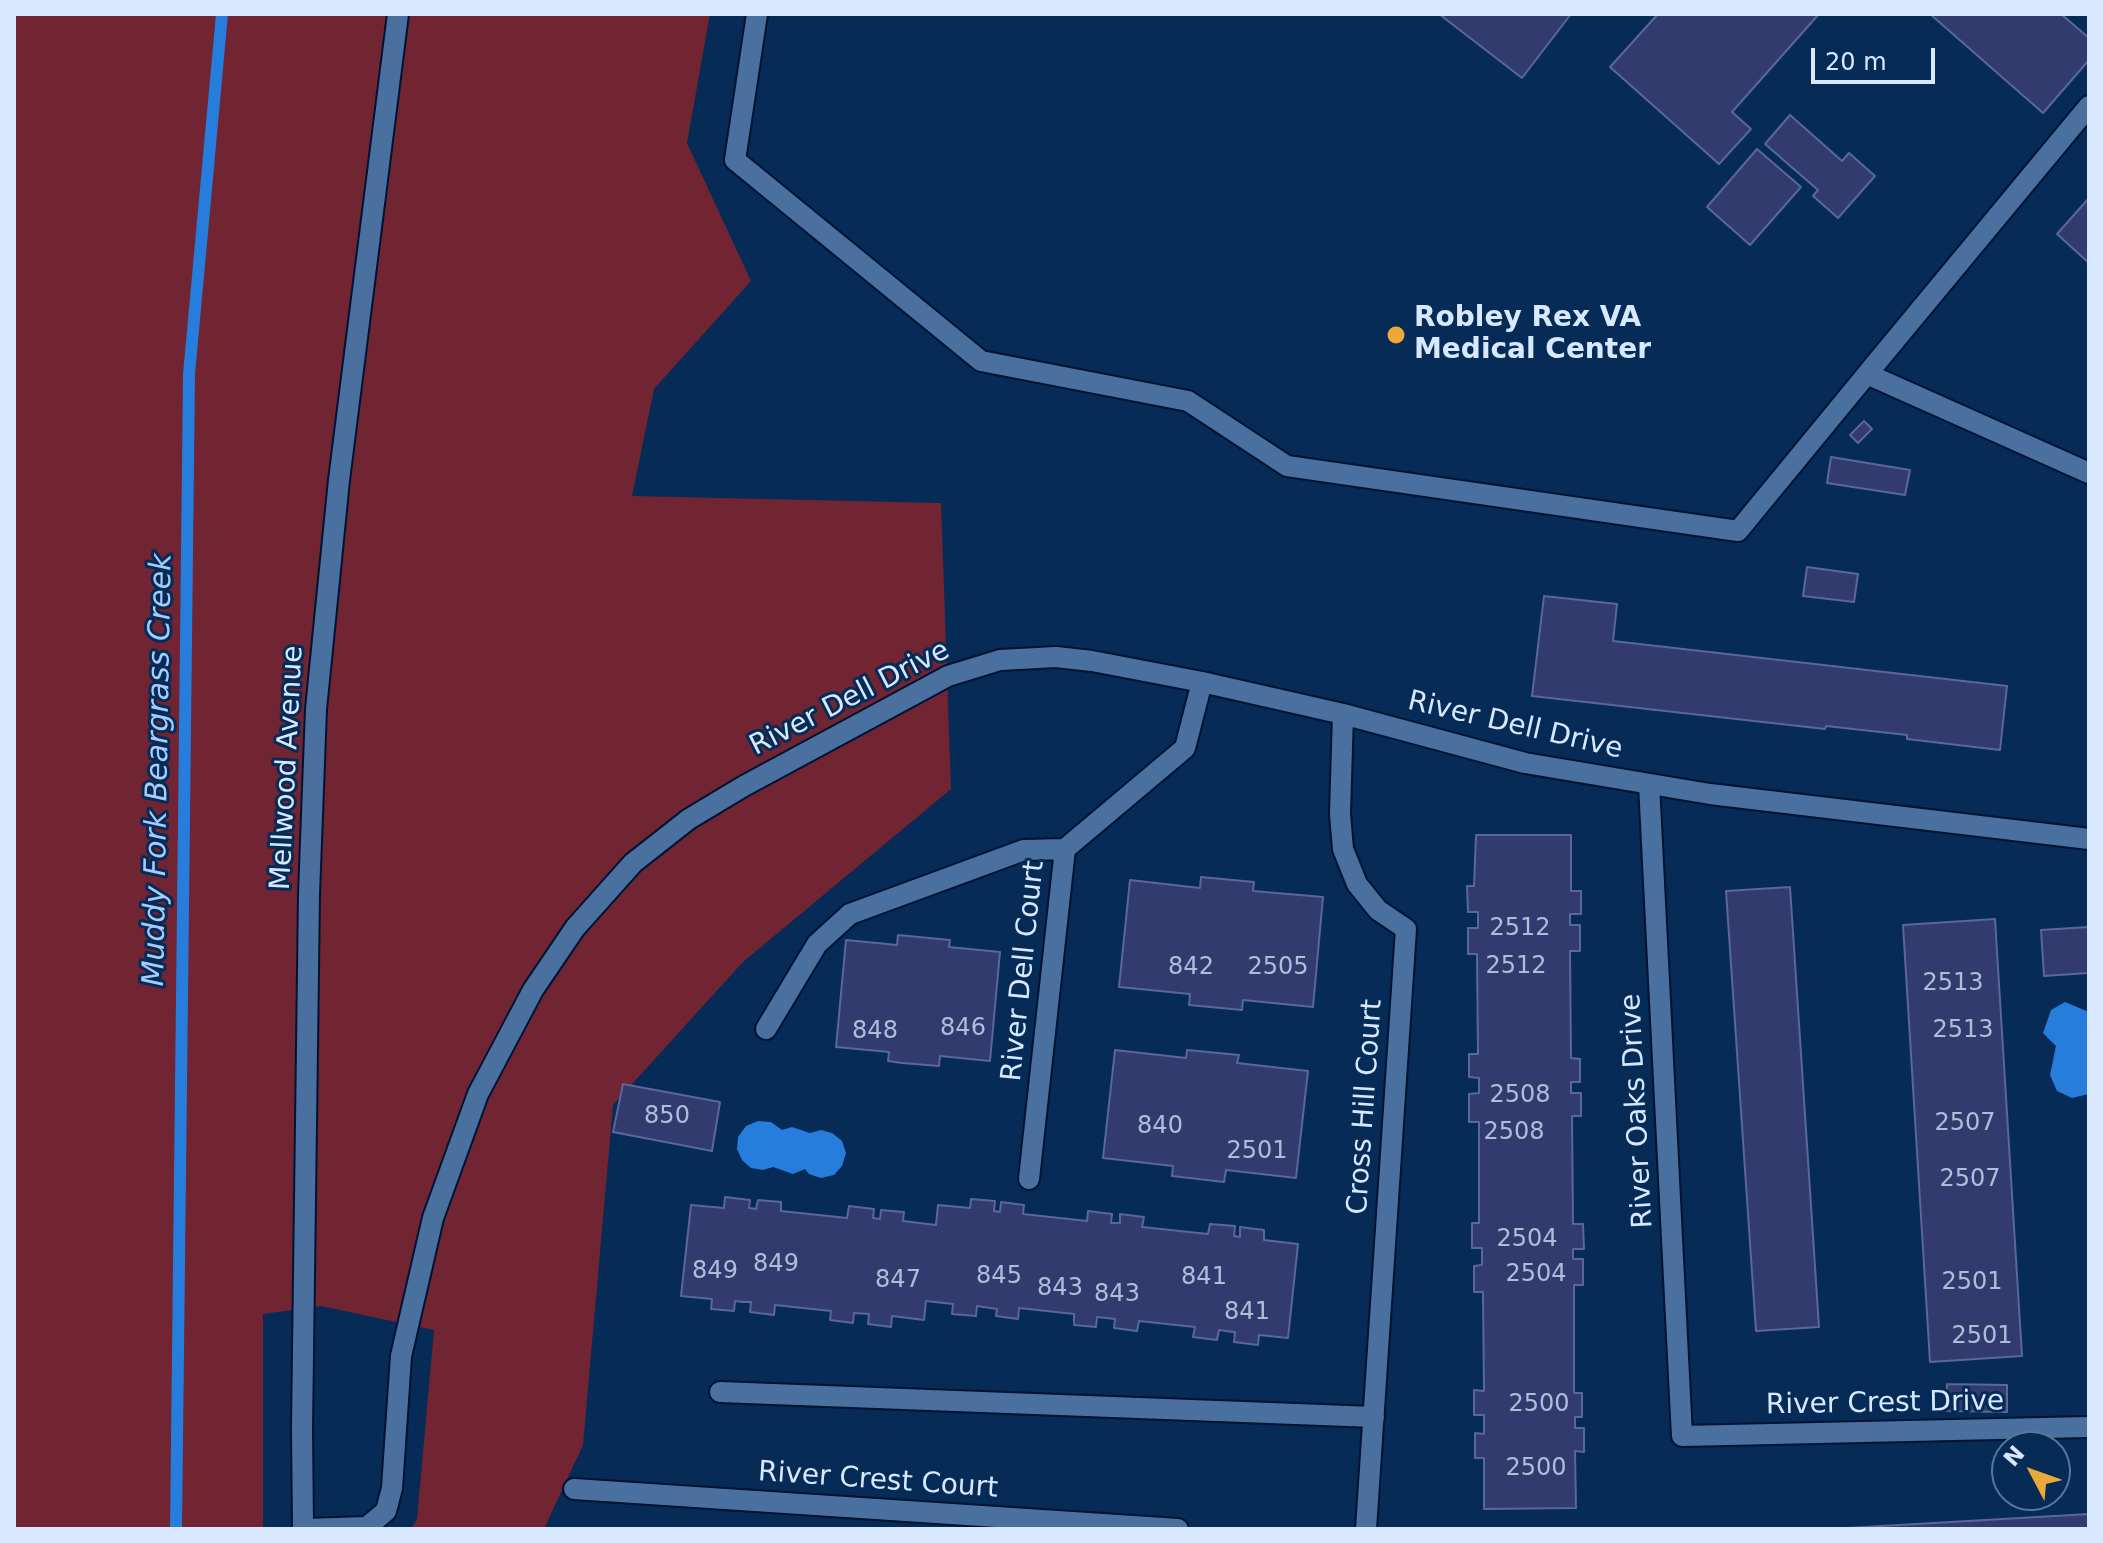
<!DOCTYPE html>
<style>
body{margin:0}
#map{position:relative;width:2103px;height:1543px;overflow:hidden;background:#052b56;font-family:"DejaVu Sans",sans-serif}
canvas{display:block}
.frame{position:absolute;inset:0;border:16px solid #d8e9ff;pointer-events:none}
.north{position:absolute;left:1991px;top:1431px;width:80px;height:80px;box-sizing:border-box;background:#052b56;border:2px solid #59779a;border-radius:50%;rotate:311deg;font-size:22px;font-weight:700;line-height:32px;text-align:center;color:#d8e9ff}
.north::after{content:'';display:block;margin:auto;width:28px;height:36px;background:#eda83b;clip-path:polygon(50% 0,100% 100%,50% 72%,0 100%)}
.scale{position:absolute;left:1811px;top:48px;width:124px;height:36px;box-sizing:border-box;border:4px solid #d8e9ff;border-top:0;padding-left:10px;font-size:24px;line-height:28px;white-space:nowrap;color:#d8e9ff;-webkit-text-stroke:6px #052b56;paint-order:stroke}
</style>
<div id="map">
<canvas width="2103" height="1543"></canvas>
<div class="frame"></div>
<div class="north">N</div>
<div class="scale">20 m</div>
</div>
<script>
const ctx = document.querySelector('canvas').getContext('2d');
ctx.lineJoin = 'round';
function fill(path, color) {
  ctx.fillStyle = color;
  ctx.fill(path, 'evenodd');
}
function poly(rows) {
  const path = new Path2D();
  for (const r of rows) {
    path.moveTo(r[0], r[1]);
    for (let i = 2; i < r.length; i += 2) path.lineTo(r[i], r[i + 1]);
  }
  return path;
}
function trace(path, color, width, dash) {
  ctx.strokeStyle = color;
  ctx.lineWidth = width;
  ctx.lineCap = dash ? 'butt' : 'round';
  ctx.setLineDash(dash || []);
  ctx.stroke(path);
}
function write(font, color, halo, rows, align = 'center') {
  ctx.font = font + ' "DejaVu Sans",sans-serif';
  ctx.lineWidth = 6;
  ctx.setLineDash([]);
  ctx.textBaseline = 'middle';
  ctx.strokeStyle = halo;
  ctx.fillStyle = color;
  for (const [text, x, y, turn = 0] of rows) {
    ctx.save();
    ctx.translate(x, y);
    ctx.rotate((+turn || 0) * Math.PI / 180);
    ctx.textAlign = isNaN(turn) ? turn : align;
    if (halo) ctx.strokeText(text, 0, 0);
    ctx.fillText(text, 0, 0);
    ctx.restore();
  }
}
fill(poly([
 [14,14,710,14,687,143,751,281,654,389,632,496,941,503,951,789,743,962,613,1105,583,1445,544,1529,411,1529,417,1519,434,1330,321,1306,263,1314,263,1529,14,1529]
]), '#712431');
fill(poly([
 [2065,1002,2089,1012,2089,1094,2072,1098,2057,1091,2050,1075,2056,1046,2043,1033,2051,1010],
 [758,1121,771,1122,782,1130,792,1127,810,1133,821,1130,832,1133,842,1141,846,1153,842,1166,834,1175,821,1178,809,1174,805,1169,793,1174,773,1167,763,1170,751,1168,742,1160,737,1149,738,1137,746,1126]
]), '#267ddc');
trace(poly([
 [176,1529,189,374,222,14]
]), '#267ddc', 12);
const building = poly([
 [1439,14,1571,14,1522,78,1439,14],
 [1658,14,1819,14,1732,112,1751,129,1719,164,1610,67,1658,14],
 [1930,14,2061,14,2089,38,2089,60,2043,113,1930,14],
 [1790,115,1842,161,1849,153,1875,176,1838,218,1813,196,1818,190,1765,144,1790,115],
 [1757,149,1801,187,1750,245,1707,207,1757,149],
 [2089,198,2089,263,2057,234,2089,198],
 [1864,421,1872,429,1858,443,1850,435,1864,421],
 [1831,457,1910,470,1905,495,1827,483,1831,457],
 [1807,567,1858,574,1854,602,1803,596,1807,567],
 [1544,596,1617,604,1613,641,2007,686,2000,750,1907,739,1907,735,1826,726,1825,729,1532,696,1544,596],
 [1476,835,1571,835,1571,891,1581,891,1581,914,1570,914,1570,925,1580,925,1580,951,1570,951,1571,1058,1580,1059,1580,1082,1571,1082,1571,1093,1581,1093,1581,1116,1572,1116,1573,1224,1583,1224,1584,1249,1573,1249,1573,1259,1583,1259,1583,1285,1574,1285,1574,1393,1582,1393,1582,1417,1575,1417,1575,1428,1584,1428,1584,1452,1575,1451,1576,1508,1484,1509,1484,1458,1475,1458,1475,1433,1484,1434,1484,1415,1474,1415,1474,1390,1484,1391,1483,1292,1474,1292,1474,1266,1482,1265,1482,1248,1472,1248,1472,1223,1479,1223,1479,1122,1469,1122,1469,1094,1479,1093,1479,1078,1469,1077,1469,1054,1478,1054,1477,954,1468,954,1468,928,1478,928,1478,912,1468,912,1467,886,1474,886,1476,835],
 [1201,877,1254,882,1253,891,1323,897,1313,1007,1243,1000,1242,1010,1189,1005,1190,994,1119,987,1130,880,1200,888,1201,877],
 [1790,887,1819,1327,1756,1331,1726,891,1790,887],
 [1995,919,2022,1356,1930,1362,1903,925,1995,919],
 [2089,927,2089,973,2044,976,2041,930,2089,927],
 [898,935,950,940,949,947,1000,952,990,1061,940,1056,939,1066,902,1063,888,1061,889,1052,836,1047,846,940,897,945,898,935],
 [1115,1050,1186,1058,1187,1050,1239,1055,1237,1063,1308,1071,1296,1178,1226,1170,1224,1182,1172,1176,1173,1166,1103,1158,1115,1050],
 [623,1084,720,1102,712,1151,613,1132,623,1084],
 [725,1197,750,1200,749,1208,756,1209,758,1200,781,1202,781,1211,847,1218,849,1206,874,1209,873,1218,880,1219,881,1210,904,1212,903,1221,936,1225,938,1205,970,1208,971,1199,995,1201,994,1211,1000,1212,1001,1202,1024,1205,1023,1214,1087,1221,1088,1211,1112,1214,1111,1223,1120,1223,1120,1214,1144,1217,1142,1227,1208,1234,1210,1224,1235,1226,1234,1236,1240,1237,1240,1227,1264,1230,1264,1240,1298,1244,1288,1338,1259,1335,1258,1345,1234,1342,1235,1332,1233,1332,1219,1330,1217,1340,1193,1337,1195,1327,1139,1321,1137,1331,1114,1328,1115,1319,1097,1317,1096,1327,1074,1325,1074,1314,1019,1308,1018,1319,996,1316,997,1309,977,1306,976,1316,952,1314,953,1304,926,1301,924,1320,892,1316,891,1327,868,1324,869,1314,854,1313,853,1323,830,1320,831,1311,775,1305,774,1315,750,1312,751,1302,743,1302,735,1301,734,1311,711,1309,712,1299,681,1296,691,1205,724,1208,725,1197],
 [1947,1384,2007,1385,2007,1412,1946,1411,1947,1384],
 [2089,1514,2089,1529,1826,1529,1830,1529,2089,1514]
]);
fill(building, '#323b6d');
trace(building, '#5b669d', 2);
const service = poly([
 [757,14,735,160,981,361,1188,401,1287,466,1738,531,1867,374,2089,473],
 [1867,374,2089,106],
 [720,1392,1374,1417]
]);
const minor = poly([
 [1343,714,1340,814,1343,849,1357,884,1378,910,1406,929,1366,1529],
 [1649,784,1682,1436,2089,1427],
 [766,1029,817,944,850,914,1024,850,1065,849],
 [1029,1179,1065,849,1185,748,1202,682],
 [574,1489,1178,1529],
 [305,1529,367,1527,386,1511,392,1488,401,1356,433,1218,478,1094,533,990,575,928,633,863,689,819,744,786,948,676,1000,660,1056,657,1092,661,1202,682,1343,714,1525,763,1710,794,2089,839]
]);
const tertiary = poly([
 [303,1529,302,1428,309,894,316,709,339,480,398,14]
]);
trace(service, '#001332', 24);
trace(minor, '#001332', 24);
trace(tertiary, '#001332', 24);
trace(service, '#4a70a0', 20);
trace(minor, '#4a70a0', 20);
trace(tertiary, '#4a70a0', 20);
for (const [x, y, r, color] of [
 [1396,335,10,"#eda83b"]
]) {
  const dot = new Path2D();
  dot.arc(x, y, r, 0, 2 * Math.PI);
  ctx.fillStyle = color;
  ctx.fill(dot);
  trace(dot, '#052b56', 3);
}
write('24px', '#aebeda', null, [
 ["2512",1520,929],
 ["2512",1516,967],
 ["842",1191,968],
 ["2505",1278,968],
 ["2513",1953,984],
 ["846",963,1029],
 ["2513",1963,1031],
 ["848",875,1032],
 ["2508",1520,1096],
 ["850",667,1117],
 ["2507",1965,1124],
 ["840",1160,1127],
 ["2508",1514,1133],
 ["2501",1257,1152],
 ["2507",1970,1180],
 ["2504",1527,1240],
 ["849",776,1265],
 ["849",715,1272],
 ["2504",1536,1275],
 ["845",999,1277],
 ["841",1204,1278],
 ["847",898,1281],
 ["2501",1972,1283],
 ["843",1060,1289],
 ["843",1117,1295],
 ["841",1247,1313],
 ["2501",1982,1337],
 ["2500",1539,1405],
 ["2500",1536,1469]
]);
write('bold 28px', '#d8e9ff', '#052b56', [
 ["Robley Rex VA",1414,319],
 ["Medical Center",1414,351]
], 'left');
write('28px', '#d8e9ff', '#052b56', [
 ["River Dell Drive",850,699,-27],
 ["River Dell Drive",1515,726,13],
 ["Mellwood Avenue",288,768,-87],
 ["River Dell Court",1024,971,-84],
 ["Cross Hill Court",1366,1107,-86],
 ["River Oaks Drive",1638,1111,-93],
 ["River Crest Drive",1885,1404,-1],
 ["River Crest Court",878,1481,4]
]);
write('italic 30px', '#a6ccfb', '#052b56', [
 ["Muddy Fork Beargrass Creek",159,770,-89]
]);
</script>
